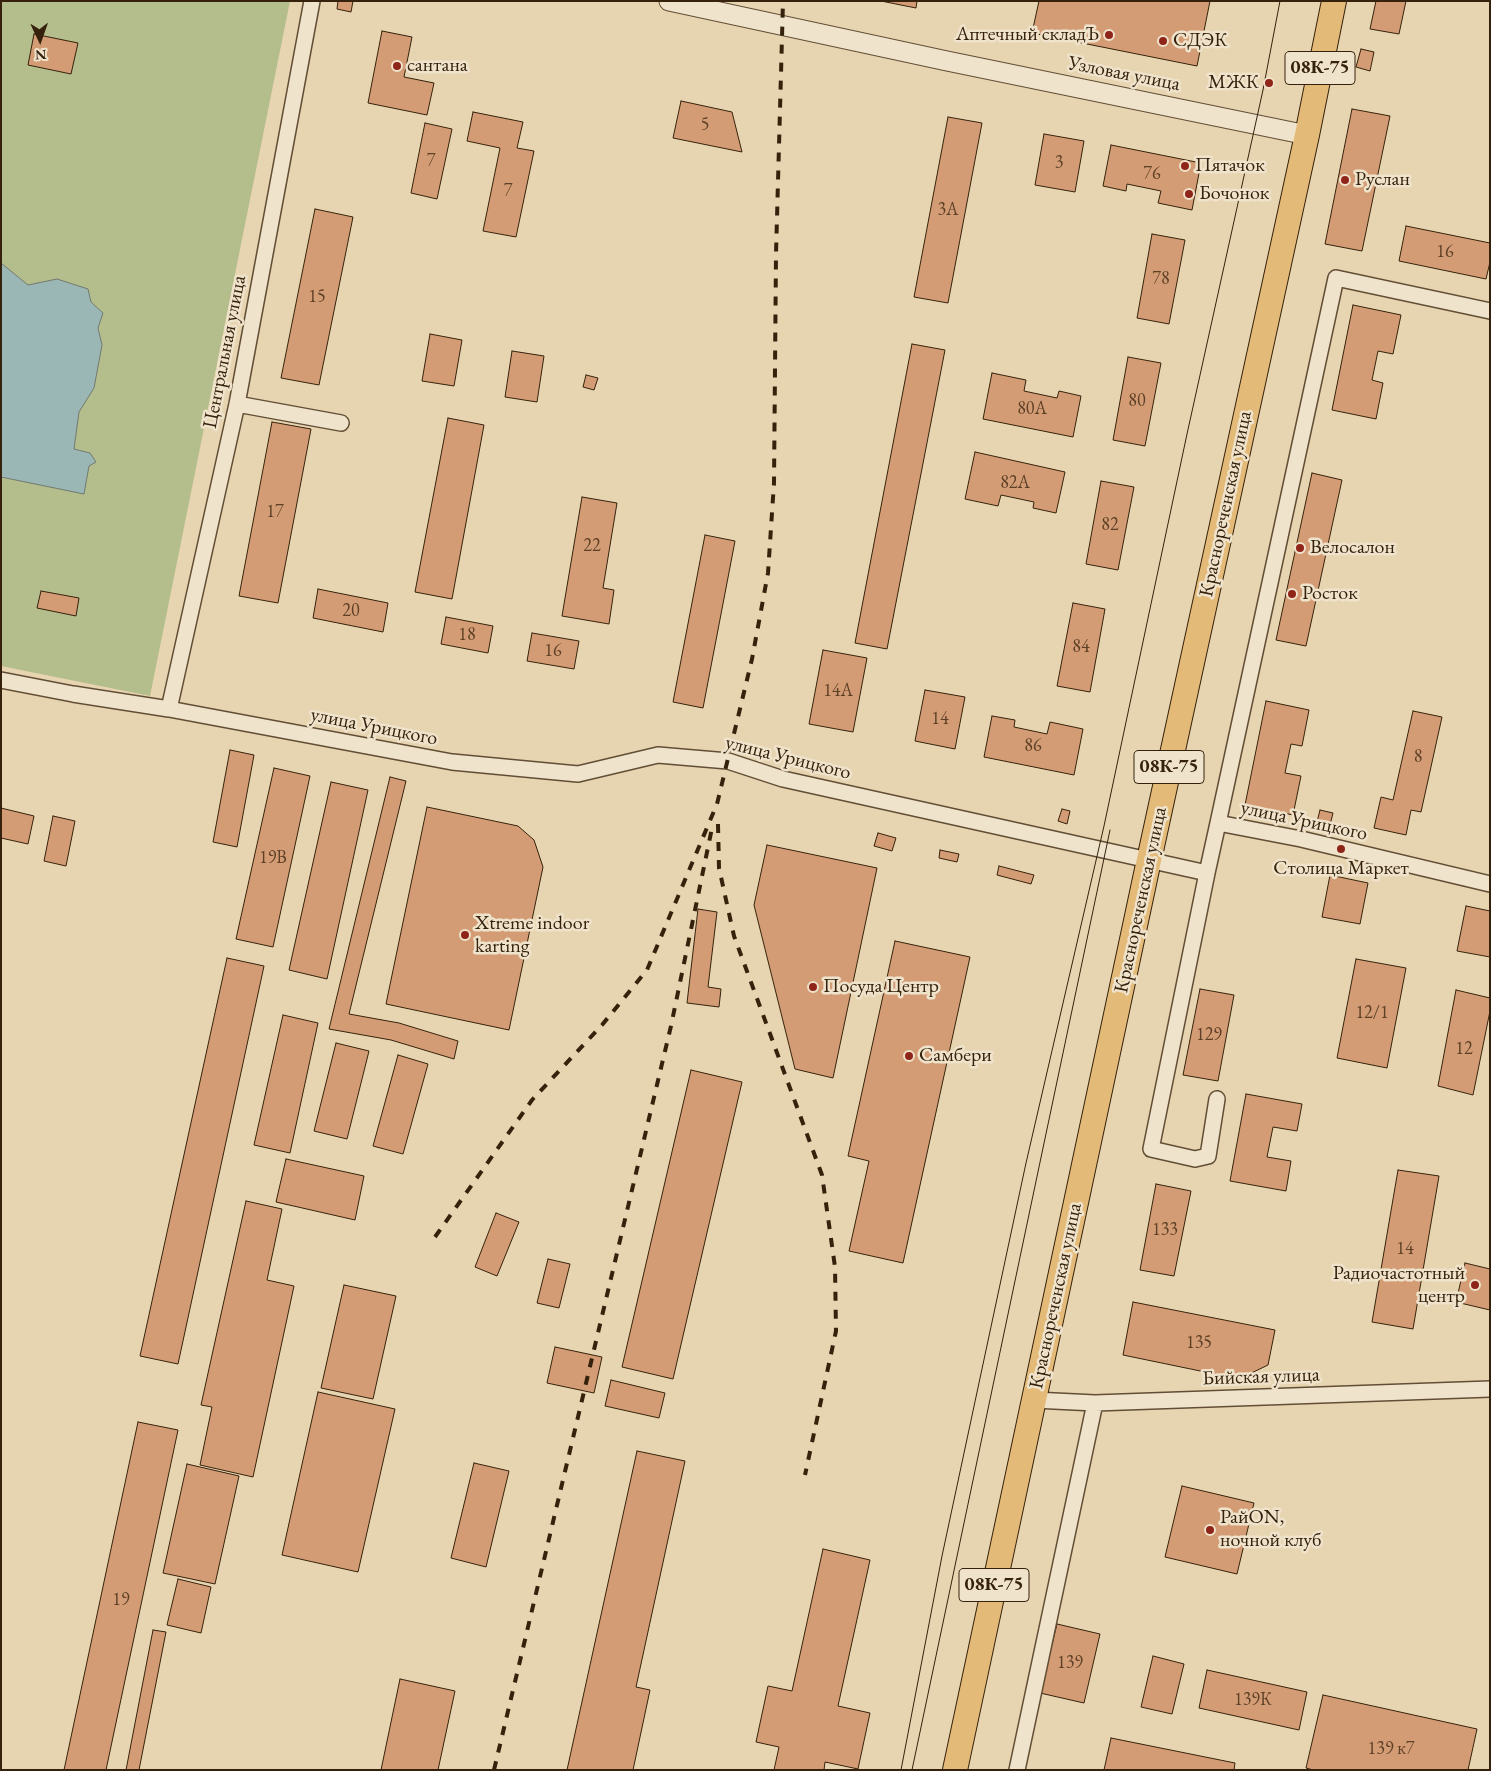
<!DOCTYPE html>
<meta charset="utf-8">
<style>
body{margin:0}
#map{position:relative;width:1491px;height:1771px;overflow:hidden;background:#e7d4b0;font-family:"EB Garamond",serif}
canvas{display:block}
.frame{position:absolute;inset:0;border:2px solid #36220c;pointer-events:none}
.north{position:absolute;left:15px;top:15px;width:50px;height:50px;-webkit-text-stroke:4px #efe3cc;paint-order:stroke;rotate:177deg;font-size:14px;font-weight:700;line-height:20px;text-align:center;color:#36220c}
.north::after{content:'';display:block;margin:auto;width:18px;height:22px;background:#36220c;clip-path:polygon(50% 0,100% 100%,50% 72%,0 100%)}
</style>
<div id="map">
<canvas width="1491" height="1771"></canvas>
<div class="frame"></div>
<div class="north">N</div>
</div>
<script>
const ctx = document.querySelector('canvas').getContext('2d');
ctx.lineJoin = 'round';
function fill(path, color) {
  ctx.fillStyle = color;
  ctx.fill(path, 'evenodd');
}
function poly(rows) {
  const path = new Path2D();
  for (const r of rows) {
    path.moveTo(r[0], r[1]);
    for (let i = 2; i < r.length; i += 2) path.lineTo(r[i], r[i + 1]);
  }
  return path;
}
function trace(path, color, width, dash) {
  ctx.strokeStyle = color;
  ctx.lineWidth = width;
  ctx.lineCap = dash ? 'butt' : 'round';
  ctx.setLineDash(dash || []);
  ctx.stroke(path);
}
function write(font, color, halo, rows, align = 'center') {
  ctx.font = font + ' "EB Garamond",serif';
  ctx.lineWidth = 5;
  ctx.setLineDash([]);
  ctx.textBaseline = 'middle';
  ctx.strokeStyle = halo;
  ctx.fillStyle = color;
  for (const [text, x, y, turn = 0] of rows) {
    ctx.save();
    ctx.translate(x, y);
    ctx.rotate((+turn || 0) * Math.PI / 180);
    ctx.textAlign = isNaN(turn) ? turn : align;
    if (halo) ctx.strokeText(text, 0, 0);
    ctx.fillText(text, 0, 0);
    ctx.restore();
  }
}
fill(poly([
 [1,1,290,1,150,696,1,666]
]), '#b4bd8c');
const water = poly([
 [1,263,28,285,57,279,88,289,91,302,103,313,98,328,102,345,94,388,79,412,74,449,90,453,96,462,89,466,84,494,1,477,1,263]
]);
fill(water, '#9ab6b5');
trace(water, '#727b71', 1);
const building = poly([
 [338,1,353,1,351,12,337,9,338,1],
 [881,1,917,1,916,8,881,1],
 [1039,1,1210,1,1197,66,1032,33,1039,1],
 [1376,1,1406,1,1399,34,1370,29,1376,1],
 [382,31,412,37,404,77,434,83,427,115,368,103,382,31],
 [34,34,78,43,71,74,28,65,34,34],
 [1361,49,1374,52,1370,71,1356,67,1361,49],
 [681,101,732,112,742,152,673,138,681,101],
 [1352,109,1390,116,1362,251,1325,244,1352,109],
 [473,112,523,122,517,148,534,151,516,237,483,231,500,148,467,141,473,112],
 [948,117,982,123,948,303,914,297,948,117],
 [425,123,452,129,437,199,411,193,425,123],
 [1044,134,1084,141,1075,192,1035,185,1044,134],
 [1111,145,1201,163,1192,210,1158,203,1161,191,1127,184,1126,191,1103,186,1111,145],
 [315,209,353,217,319,385,281,378,315,209],
 [1406,226,1490,243,1490,262,1486,279,1399,261,1406,226],
 [1152,234,1185,240,1169,324,1137,318,1152,234],
 [1353,305,1401,315,1393,354,1378,351,1372,380,1383,383,1376,419,1332,410,1353,305],
 [430,334,462,340,454,386,422,381,430,334],
 [912,344,945,350,887,649,855,643,912,344],
 [512,351,544,356,537,402,505,397,512,351],
 [1128,357,1161,363,1145,446,1113,440,1128,357],
 [992,373,1026,380,1024,391,1057,398,1059,391,1081,396,1073,437,983,419,992,373],
 [586,375,598,378,594,390,583,387,586,375],
 [448,418,484,425,452,599,415,592,448,418],
 [272,422,311,429,278,603,239,596,272,422],
 [975,452,1065,472,1056,513,1033,508,1034,502,1001,495,998,506,965,499,975,452],
 [1312,473,1342,480,1306,646,1276,640,1312,473],
 [1101,481,1134,487,1118,570,1086,564,1101,481],
 [582,497,617,503,603,588,614,590,609,624,562,616,582,497],
 [705,535,735,541,703,708,673,702,705,535],
 [318,589,388,603,383,632,313,618,318,589],
 [41,591,79,598,76,616,37,608,41,591],
 [1073,603,1105,609,1090,692,1057,686,1073,603],
 [446,617,493,626,488,653,441,644,446,617],
 [532,633,579,641,574,669,527,661,532,633],
 [823,650,867,658,853,732,809,724,823,650],
 [925,690,965,697,955,749,915,741,925,690],
 [1266,701,1309,710,1302,746,1291,744,1285,773,1301,776,1293,815,1245,805,1266,701],
 [1413,711,1442,717,1421,812,1411,810,1406,835,1374,828,1381,797,1393,800,1413,711],
 [992,716,1015,720,1014,727,1047,734,1050,722,1083,729,1074,775,984,757,992,716],
 [230,750,254,755,237,847,213,842,230,750],
 [274,768,310,776,273,947,236,939,274,768],
 [390,777,406,781,349,1014,399,1023,458,1041,454,1059,391,1040,329,1029,390,777],
 [331,782,368,790,327,979,289,970,331,782],
 [427,807,518,826,534,840,543,867,509,1030,386,1004,427,807],
 [1,808,34,816,28,844,1,838,1,808],
 [1062,809,1070,811,1067,824,1058,821,1062,809],
 [1320,810,1333,813,1330,825,1317,822,1320,810],
 [53,816,75,821,66,866,44,861,53,816],
 [878,833,896,838,892,851,874,846,878,833],
 [767,845,877,868,833,1078,795,1069,754,905,767,845],
 [940,850,959,854,957,862,939,858,940,850],
 [999,866,1034,875,1031,884,997,875,999,866],
 [1330,875,1368,883,1360,924,1322,917,1330,875],
 [1466,906,1490,911,1490,957,1457,951,1466,906],
 [698,909,717,912,708,987,721,989,719,1007,687,1003,698,909],
 [895,941,970,957,903,1263,849,1251,869,1161,848,1156,895,941],
 [227,958,264,966,178,1364,140,1356,227,958],
 [1356,959,1406,968,1387,1068,1337,1058,1356,959],
 [1200,989,1234,995,1218,1081,1183,1075,1200,989],
 [1456,990,1490,998,1490,1011,1473,1095,1438,1086,1456,990],
 [283,1015,318,1023,290,1153,254,1145,283,1015],
 [336,1043,369,1051,347,1139,314,1131,336,1043],
 [398,1055,428,1064,403,1154,373,1146,398,1055],
 [691,1070,742,1082,673,1379,622,1367,691,1070],
 [1246,1094,1302,1104,1297,1131,1273,1127,1267,1157,1291,1161,1286,1191,1230,1181,1246,1094],
 [286,1159,364,1176,355,1220,276,1202,286,1159],
 [1398,1170,1439,1176,1413,1329,1372,1322,1398,1170],
 [1156,1184,1191,1191,1174,1276,1140,1270,1156,1184],
 [246,1201,282,1209,267,1280,294,1286,253,1477,200,1465,212,1407,201,1405,246,1201],
 [496,1213,519,1222,497,1276,475,1267,496,1213],
 [548,1259,570,1264,559,1308,537,1303,548,1259],
 [1465,1263,1490,1269,1490,1310,1456,1302,1465,1263],
 [344,1285,396,1296,373,1399,321,1388,344,1285],
 [1133,1302,1275,1330,1268,1365,1239,1379,1123,1355,1133,1302],
 [555,1347,602,1357,594,1393,547,1383,555,1347],
 [611,1380,665,1393,659,1418,605,1406,611,1380],
 [318,1392,395,1409,358,1572,282,1555,318,1392],
 [138,1422,178,1430,106,1770,64,1770,138,1422],
 [637,1451,685,1461,636,1687,650,1690,633,1770,567,1770,637,1451],
 [474,1463,509,1471,486,1567,451,1558,474,1463],
 [187,1464,239,1476,215,1584,163,1573,187,1464],
 [1182,1486,1254,1503,1237,1574,1165,1557,1182,1486],
 [823,1549,870,1560,838,1706,870,1713,858,1769,825,1762,824,1770,774,1770,779,1747,756,1742,768,1686,792,1691,823,1549],
 [178,1579,211,1587,201,1633,167,1625,178,1579],
 [1057,1624,1100,1634,1084,1703,1040,1693,1057,1624],
 [153,1630,166,1632,139,1770,126,1770,153,1630],
 [1153,1656,1184,1664,1172,1714,1141,1707,1153,1656],
 [1207,1670,1307,1692,1299,1730,1199,1708,1207,1670],
 [400,1679,455,1691,438,1770,381,1770,400,1679],
 [1323,1695,1477,1729,1468,1770,1313,1770,1306,1768,1323,1695],
 [1111,1738,1235,1763,1234,1770,1104,1770,1111,1738]
]);
fill(building, '#d39c75');
trace(building, '#36220c', 1);
const minor = poly([
 [237,404,341,423],
 [1,680,73,694,169,709,452,762,578,774,658,755,728,761,783,779,1207,873,1218,823,1301,839,1490,884],
 [169,709,237,404,312,1],
 [1218,823,1336,278,1490,311],
 [1207,873,1151,1149,1195,1159,1208,1156,1217,1099],
 [1034,1400,1095,1403,1490,1389],
 [1017,1770,1095,1403]
]);
const tertiary = poly([
 [669,1,947,61,1307,135]
]);
const primary = poly([
 [955,1770,1149,860,1307,135,1334,1]
]);
trace(minor, '#624e35', 18);
trace(tertiary, '#624e35', 21);
trace(primary, '#36220c', 26);
trace(minor, '#efe3cc', 15);
trace(tertiary, '#efe3cc', 19);
trace(primary, '#e4ba78', 24);
trace(poly([
 [901,1770,942,1556,1026,1163,1104,826,1187,434,1263,90,1280,1],
 [912,1770,1110,830]
]), '#36220c', 1);
trace(poly([
 [718,824,719,868,734,936,822,1175,835,1267,836,1331,805,1475],
 [435,1237,532,1100,602,1025,647,970,717,804,752,659,768,573,774,483,776,254,783,1],
 [494,1770,671,1026,712,828]
]), '#36220c', 4, [9, 9]);
for (const [x, y, r, color] of [
 [1109,35,5,"#8f2418"],
 [1163,41,5,"#8f2418"],
 [397,66,5,"#8f2418"],
 [1269,83,5,"#8f2418"],
 [1185,166,5,"#8f2418"],
 [1345,180,5,"#8f2418"],
 [1189,194,5,"#8f2418"],
 [1300,548,5,"#8f2418"],
 [1292,594,5,"#8f2418"],
 [1341,849,5,"#8f2418"],
 [465,935,5,"#8f2418"],
 [813,987,5,"#8f2418"],
 [909,1056,5,"#8f2418"],
 [1475,1285,5,"#8f2418"],
 [1210,1530,5,"#8f2418"]
]) {
  const dot = new Path2D();
  dot.arc(x, y, r, 0, 2 * Math.PI);
  ctx.fillStyle = color;
  ctx.fill(dot);
  trace(dot, '#efe3cc', 2);
}
write('18px', '#5d4026', null, [
 ["5",705,125],
 ["7",431,161],
 ["3",1059,163],
 ["76",1152,174],
 ["7",508,191],
 ["3А",948,210],
 ["16",1445,252],
 ["78",1161,279],
 ["15",317,297],
 ["80",1137,401],
 ["80А",1032,409],
 ["82А",1015,483],
 ["17",275,512],
 ["82",1110,525],
 ["22",592,546],
 ["20",351,611],
 ["18",467,635],
 ["84",1081,647],
 ["16",553,651],
 ["14А",838,691],
 ["14",940,719],
 ["86",1033,746],
 ["8",1418,757],
 ["19В",273,858],
 ["12/1",1372,1013],
 ["129",1209,1035],
 ["12",1464,1049],
 ["133",1165,1230],
 ["14",1405,1249],
 ["135",1199,1343],
 ["19",121,1600],
 ["139",1070,1663],
 ["139К",1253,1700],
 ["139 к7",1391,1749]
]);
for (const [x, y, w] of [
 [1320,68,70],
 [1169,767,70],
 [994,1585,70]
]) {
  const box = new Path2D();
  box.roundRect(x - w / 2, y - 16.5, w, 33, 4);
  ctx.fillStyle = '#efe3cc';
  ctx.fill(box);
  trace(box, '#36220c', 1);
}
write('bold 19px', '#36220c', null, [
 ["08К-75",1320,68],
 ["08К-75",1169,767],
 ["08К-75",994,1585]
]);
write('20px', '#36220c', '#efe3cc', [
 ["Аптечный складЪ",1099,35,"right"],
 ["СДЭК",1173,41],
 ["сантана",407,66],
 ["МЖК",1259,83,"right"],
 ["Пятачок",1195,166],
 ["Руслан",1355,180],
 ["Бочонок",1199,194],
 ["Велосалон",1310,548],
 ["Росток",1302,594],
 ["Столица Маркет",1341,869,"center"],
 ["Xtreme indoor",475,924],
 ["karting",475,947],
 ["Посуда Центр",823,987],
 ["Самбери",919,1056],
 ["Радиочастотный",1465,1274,"right"],
 ["центр",1465,1297,"right"],
 ["РайON,",1220,1518],
 ["ночной клуб",1220,1541]
], 'left');
write('20px', '#36220c', '#efe3cc', [
 ["Узловая улица",1124,74,11],
 ["Центральная улица",225,352,-79],
 ["Краснореченская улица",1226,504,-78],
 ["улица Урицкого",374,727,11],
 ["улица Урицкого",788,758,14],
 ["улица Урицкого",1304,821,12],
 ["Краснореченская улица",1141,900,-78],
 ["Краснореченская улица",1056,1296,-78],
 ["Бийская улица",1261,1377,-2]
]);
</script>
